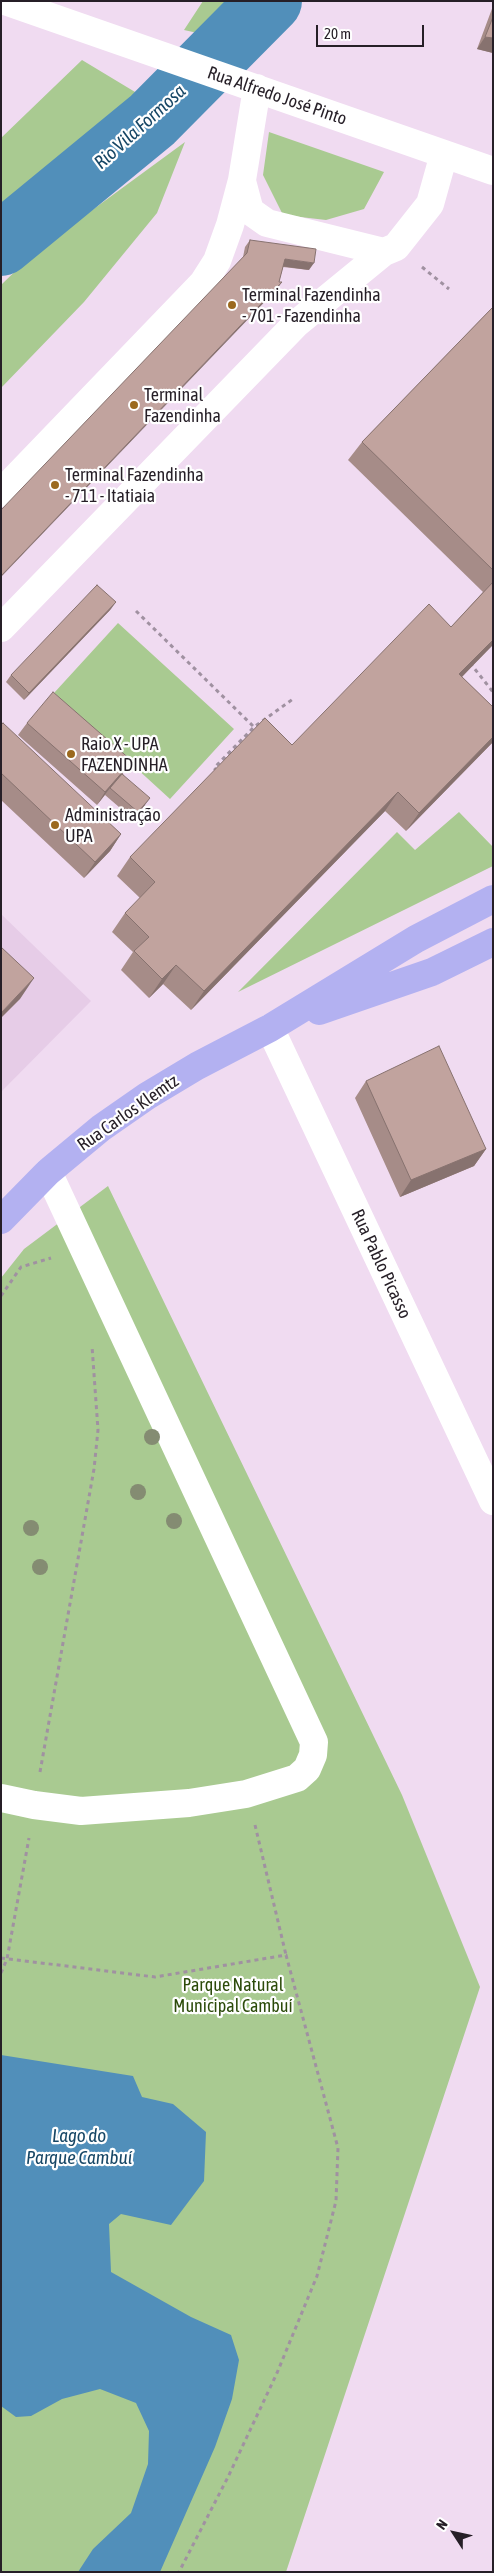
<!DOCTYPE html>
<meta charset="utf-8">
<style>
body{margin:0}
#map{position:relative;width:494px;height:2573px;overflow:hidden;background:#f0dbf1;font-family:"Asap Condensed",sans-serif}
canvas{display:block}
.frame{position:absolute;inset:0;border:2px solid #261f27;pointer-events:none}
.north{position:absolute;left:429px;top:2508px;width:50px;height:50px;-webkit-text-stroke:4px #fff;paint-order:stroke;rotate:305deg;font-size:14px;font-weight:700;line-height:20px;text-align:center;color:#261f27}
.north::after{content:'';display:block;margin:auto;width:18px;height:22px;background:#261f27;clip-path:polygon(50% 0,100% 100%,50% 72%,0 100%)}
.scale{position:absolute;left:316px;top:25px;width:108px;height:22px;box-sizing:border-box;border:2px solid #261f27;border-top:0;padding-left:6px;font-size:15px;line-height:18px;white-space:nowrap;color:#261f27;-webkit-text-stroke:4px #fff;paint-order:stroke}
</style>
<div id="map">
<canvas width="494" height="2573"></canvas>
<div class="frame"></div>
<div class="north">N</div>
<div class="scale">20 m</div>
</div>
<script>
const ctx = document.querySelector('canvas').getContext('2d');
ctx.lineJoin = 'round';
function fill(path, color) {
  ctx.fillStyle = color;
  ctx.fill(path, 'evenodd');
}
function poly(rows) {
  const path = new Path2D();
  for (const r of rows) {
    path.moveTo(r[0], r[1]);
    for (let i = 2; i < r.length; i += 2) path.lineTo(r[i], r[i + 1]);
  }
  return path;
}
function trace(path, color, width, dash) {
  ctx.strokeStyle = color;
  ctx.lineWidth = width;
  ctx.lineCap = dash ? 'butt' : 'round';
  ctx.setLineDash(dash || []);
  ctx.stroke(path);
}
function write(font, color, halo, rows, align = 'center') {
  ctx.font = font + ' "Asap Condensed",sans-serif';
  ctx.lineWidth = 4.5;
  ctx.setLineDash([]);
  ctx.textBaseline = 'middle';
  ctx.strokeStyle = halo;
  ctx.fillStyle = color;
  for (const [text, x, y, turn = 0] of rows) {
    ctx.save();
    ctx.translate(x, y);
    ctx.rotate((+turn || 0) * Math.PI / 180);
    ctx.textAlign = isNaN(turn) ? turn : align;
    if (halo) ctx.strokeText(text, 0, 0);
    ctx.fillText(text, 0, 0);
    ctx.restore();
  }
}
fill(poly([
 [1,914,91,1001,1,1092]
]), '#e6cce7');
fill(poly([
 [203,1,254,1,220,38,184,30],
 [82,60,150,101,1,230,1,138],
 [269,132,384,172,364,209,326,220,283,215,263,175],
 [185,142,157,213,84,302,1,388,1,285,35,252],
 [118,623,234,729,170,799,54,693],
 [459,812,493,847,493,866,238,992,397,832,415,850],
 [108,1186,402,1795,480,1987,286,2572,1,2572,1,1278,24,1249]
]), '#a9ca91');
fill(poly([
 [1,2055,133,2076,142,2097,173,2104,206,2132,204,2181,171,2225,121,2214,109,2224,111,2272,191,2317,231,2335,239,2360,232,2399,215,2447,160,2572,78,2572,93,2549,131,2513,148,2464,149,2431,136,2403,100,2389,62,2399,31,2416,16,2417,1,2406]
]), '#518fba');
trace(poly([
 [1,244,152,120,270,1]
]), '#518fba', 64);
trace(poly([
 [422,267,449,289],
 [136,611,254,727],
 [470,663,493,692],
 [217,771,214,768,254,727,293,699],
 [1,1296,21,1267,51,1258],
 [40,1772,94,1469,98,1430,92,1346],
 [255,1825,286,1955],
 [1,1958,155,1977,286,1955,338,2148,336,2201,317,2276,277,2373,228,2477,179,2572],
 [1,1973,7,1959,29,1838]
]), '#a091a1', 3, [4, 4]);
trace(poly([
 [5,1,493,171],
 [242,181,250,211,267,223,384,252],
 [1,493,203,283,217,261,230,225,242,180,257,88],
 [1,628,296,324,384,252,396,247,430,204,444,154],
 [270,1028,493,1501],
 [1,1798,34,1805,81,1811,189,1803,246,1794,297,1778,307,1769,313,1755,314,1742,48,1172]
]), '#fff', 28);
trace(poly([
 [319,1011,432,972,493,942],
 [1,1220,48,1172,101,1128,147,1096,197,1066,270,1028,416,939,493,899]
]), '#b3b1f1', 28);
ctx.fillStyle = '#848c72';
for (const [x, y] of [
 [152,1437],
 [138,1492],
 [174,1521],
 [31,1528],
 [40,1567]
]) {
  ctx.beginPath();
  ctx.arc(x, y, 8, 0, 2 * Math.PI);
  ctx.fill();
}
fill(poly([
 [493,6,493,53,477,49],
 [250,240,309,270,283,267,277,289,243,257,245,247],
 [493,307,493,646,492,645,462,677,493,707,493,742,406,831,385,811,191,1010,163,984,149,998,121,970,133,952,112,932,125,913,140,898,117,876,130,857,292,745,451,627,483,592,348,460,362,442],
 [111,609,24,700,6,682,11,675],
 [27,723,123,774,145,805,133,819,105,795,97,805,18,735],
 [1,725,121,834,110,851,84,878,1,800],
 [366,1081,486,1149,474,1166,400,1197,355,1098]
]), '#a68c88');
fill(poly([
 [485,37,493,38,493,53,477,49],
 [285,259,314,263,309,270,280,266],
 [282,282,277,289,1,577,1,576],
 [116,602,111,609,24,700,29,693],
 [493,640,493,645,446,693,459,674],
 [493,737,493,742,406,831,419,813],
 [132,761,123,773,111,788,110,788,97,805,105,792],
 [398,792,385,811,191,1010,204,991],
 [150,798,145,805,133,819,138,812],
 [121,834,110,851,84,878,95,862],
 [176,965,163,984,149,998,162,979],
 [34,978,20,999,1,1018,1,1013],
 [486,1149,474,1166,400,1197,411,1180]
]), '#87726f');
const building = poly([
 [493,17,493,38,485,37,493,17],
 [250,240,316,249,314,263,285,259,279,282,282,282,1,576,1,510,247,253,250,240],
 [493,307,493,570,362,442,493,307],
 [493,582,493,640,459,674,493,707,493,737,419,813,398,792,204,991,176,965,162,979,134,951,149,937,125,913,155,882,130,857,265,718,292,745,429,604,451,627,493,582],
 [97,585,116,602,29,693,11,675,97,585],
 [53,692,132,761,105,792,27,723,53,692],
 [3,723,121,834,95,862,1,773,1,725,3,723],
 [122,774,150,798,138,812,110,788,122,774],
 [1,947,34,978,1,1013,1,947],
 [439,1046,486,1149,411,1180,366,1081,439,1046]
]);
fill(building, '#c1a39e');
trace(building, '#87726f', 1);
for (const [x, y, r, color] of [
 [232,305,5,"#9b691e"],
 [134,405,5,"#9b691e"],
 [55,485,5,"#9b691e"],
 [71,754,5,"#9b691e"],
 [55,825,5,"#9b691e"]
]) {
  const dot = new Path2D();
  dot.arc(x, y, r, 0, 2 * Math.PI);
  ctx.fillStyle = color;
  ctx.fill(dot);
  trace(dot, '#fff', 2);
}
write('18px', '#261f27', '#fff', [
 ["Rua Alfredo José Pinto",277,96,19],
 ["Rua Carlos Klemtz",128,1113,-35],
 ["Rua Pablo Picasso",381,1264,65]
]);
write('18px', '#261f27', '#fff', [
 ["Terminal Fazendinha",242,295],
 ["- 701 - Fazendinha",242,316],
 ["Terminal",144,395],
 ["Fazendinha",144,416],
 ["Terminal Fazendinha",65,475],
 ["- 711 - Itatiaia",65,496],
 ["Raio X - UPA",81,744],
 ["FAZENDINHA",81,765],
 ["Administração",65,815],
 ["UPA",65,836]
], 'left');
write('18px', '#2c4b0a', '#fff', [
 ["Parque Natural",233,1985],
 ["Municipal Cambuí",233,2006]
]);
write('italic 19px', '#174766', '#fff', [
 ["Rio Vila Formosa",140,127,-42],
 ["Lago do",79,2136],
 ["Parque Cambuí",79,2158]
]);
</script>
